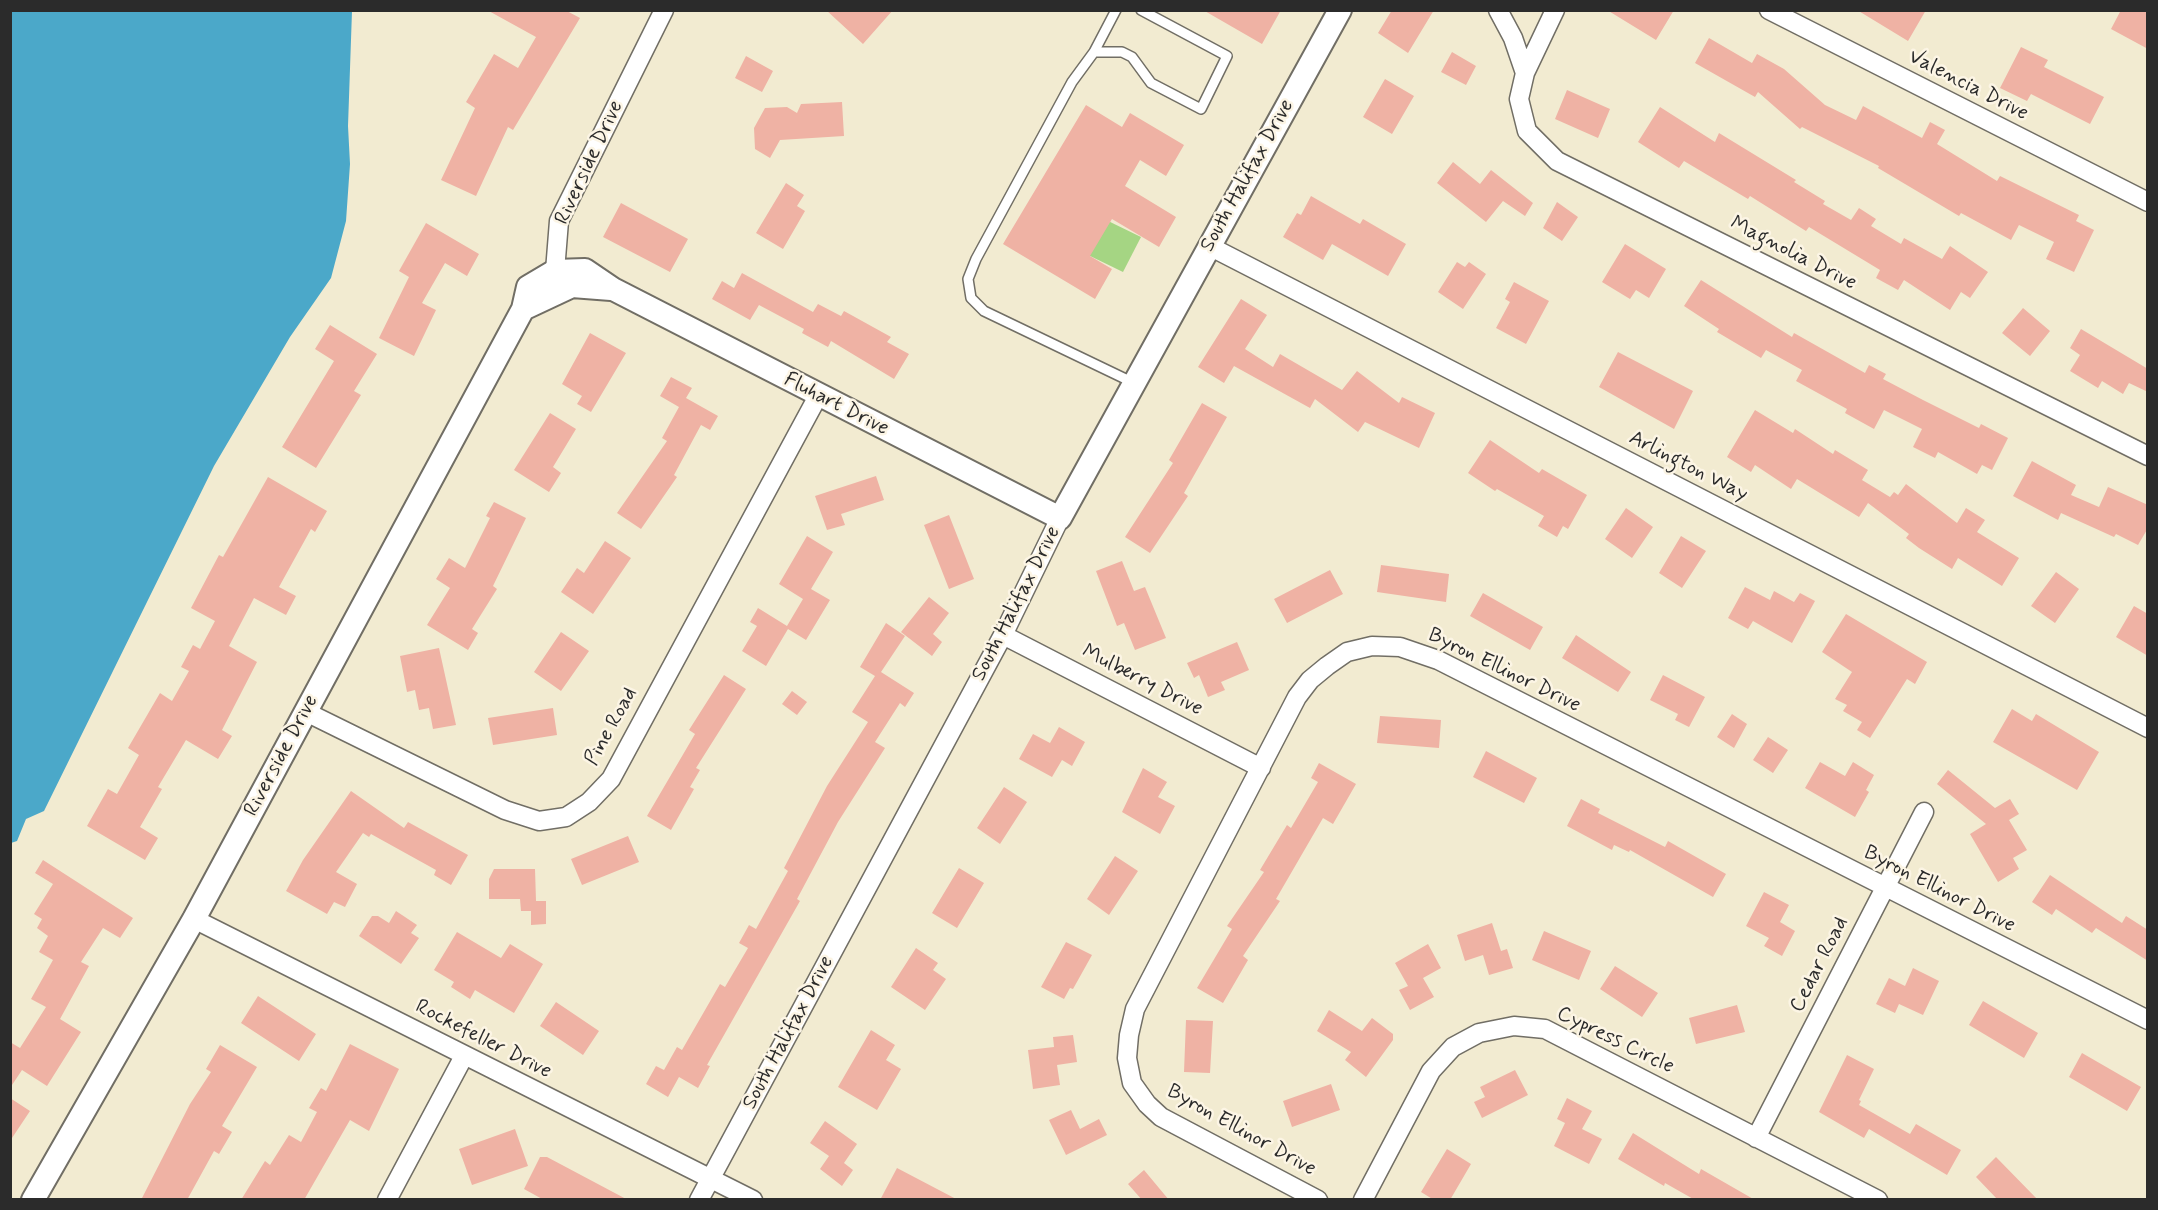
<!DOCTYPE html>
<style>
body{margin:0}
#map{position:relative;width:2158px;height:1210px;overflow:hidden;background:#f2ebd1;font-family:Mynerve,sans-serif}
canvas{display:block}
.frame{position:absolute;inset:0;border:12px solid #2b2b2b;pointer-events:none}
</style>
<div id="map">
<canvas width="2158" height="1210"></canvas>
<div class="frame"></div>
</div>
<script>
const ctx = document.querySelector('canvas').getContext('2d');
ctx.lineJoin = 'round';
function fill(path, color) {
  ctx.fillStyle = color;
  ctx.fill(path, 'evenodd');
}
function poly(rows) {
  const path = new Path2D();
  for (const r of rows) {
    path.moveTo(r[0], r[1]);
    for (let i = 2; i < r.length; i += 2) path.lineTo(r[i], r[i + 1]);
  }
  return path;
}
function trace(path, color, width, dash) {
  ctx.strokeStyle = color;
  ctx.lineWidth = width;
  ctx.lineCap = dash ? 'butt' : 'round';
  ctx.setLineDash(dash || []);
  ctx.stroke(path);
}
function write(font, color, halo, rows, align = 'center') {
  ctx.font = font + ' Mynerve,sans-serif';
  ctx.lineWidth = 5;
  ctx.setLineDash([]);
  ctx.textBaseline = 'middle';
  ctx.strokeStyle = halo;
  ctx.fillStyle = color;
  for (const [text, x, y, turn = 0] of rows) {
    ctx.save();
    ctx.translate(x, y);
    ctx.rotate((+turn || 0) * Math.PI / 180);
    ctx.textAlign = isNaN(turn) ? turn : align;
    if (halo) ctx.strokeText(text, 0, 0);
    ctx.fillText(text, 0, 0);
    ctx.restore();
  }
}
fill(poly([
 [1104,219,1141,237,1123,272,1086,254]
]), '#a5d583');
fill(poly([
 [11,10,352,11,348,126,350,164,346,221,331,278,290,337,214,466,44,811,26,819,17,841,11,843]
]), '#4ba8c9');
fill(poly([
 [487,10,565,10,580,18,513,130,508,127,476,196,441,180,475,108,466,102,494,54,518,68,536,37],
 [826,10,893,10,863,44],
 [1203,10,1281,10,1262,44],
 [1392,10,1434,10,1408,53,1378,33],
 [1607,10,1674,10,1656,40],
 [1857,10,1926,10,1908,41],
 [2121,10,2148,10,2148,49,2111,29],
 [1709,38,1752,63,1757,54,1784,69,1825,105,1856,120,1863,106,1922,138,1930,122,1945,130,1937,144,1997,181,2000,176,2079,215,2076,221,2094,230,2074,272,2046,259,2054,242,2019,225,2011,240,1961,213,1959,216,1878,168,1879,166,1802,127,1800,129,1758,92,1755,97,1695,63],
 [2021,47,2048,60,2044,67,2104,97,2090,124,2031,94,2027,101,2000,88],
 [1452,52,1476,66,1466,85,1441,72],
 [746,56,773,71,762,92,735,78],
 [1385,79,1414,96,1392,134,1363,117],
 [1567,90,1610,109,1598,138,1555,119],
 [842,102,844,136,780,140,770,158,755,149,754,128,765,108,787,107,797,113,801,104],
 [1086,105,1122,127,1130,113,1184,145,1166,176,1140,160,1125,186,1176,217,1159,247,1112,219,1090,256,1112,269,1095,299,1003,244],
 [1660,107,1715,142,1719,133,1796,180,1794,182,1825,201,1823,204,1851,220,1859,208,1876,219,1871,226,1901,244,1904,238,1942,259,1950,246,1988,272,1970,298,1961,292,1950,310,1904,280,1898,290,1876,278,1880,270,1809,227,1806,231,1750,196,1748,199,1684,161,1679,168,1638,142],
 [1453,162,1480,184,1491,170,1533,203,1525,216,1503,201,1486,222,1437,183],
 [786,183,804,195,797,206,805,211,783,249,756,233],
 [1311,196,1360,224,1363,219,1406,244,1388,276,1332,244,1323,260,1283,237,1297,213,1301,215],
 [1557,202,1578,217,1562,241,1543,228],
 [621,203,688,239,670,272,603,237],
 [426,223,479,254,467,276,445,263,422,303,436,310,414,356,379,338,409,277,399,271],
 [1625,244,1666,269,1649,298,1636,290,1630,299,1602,282],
 [1457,262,1465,267,1469,262,1486,274,1463,309,1438,292],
 [742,273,813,312,818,304,841,316,844,311,891,337,887,342,909,354,894,379,831,341,828,347,802,333,804,329,759,305,750,320,712,299,722,281,734,288],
 [1701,280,1792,337,1794,333,1865,373,1869,365,1886,374,1883,379,1923,400,1979,428,1981,424,2008,438,1992,470,1982,465,1977,474,1938,452,1935,458,1913,447,1922,429,1884,410,1874,429,1845,413,1847,409,1796,381,1802,370,1766,350,1761,358,1717,332,1719,329,1684,306],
 [1514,282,1549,301,1526,344,1496,328,1510,302,1505,299],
 [1241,299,1267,315,1245,349,1273,367,1280,354,1342,390,1357,371,1399,403,1402,397,1435,413,1419,448,1365,422,1358,432,1315,399,1310,408,1234,366,1224,383,1198,367],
 [2023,308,2050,331,2030,356,2002,333],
 [330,325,377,354,354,391,361,395,316,468,282,447,334,361,315,349],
 [2081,329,2148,369,2148,392,2129,383,2123,394,2102,381,2098,388,2070,371,2080,355,2070,348],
 [590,333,626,353,591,412,577,404,582,396,562,384],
 [1618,352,1693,391,1674,429,1599,387],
 [671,377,692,388,686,398,718,416,710,430,701,425,674,475,677,477,641,529,617,513,667,441,662,438,679,407,660,396],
 [1202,403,1227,417,1184,493,1188,496,1150,553,1125,537,1173,463,1169,460],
 [1755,410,1793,433,1795,429,1833,454,1835,450,1868,470,1862,480,1890,497,1894,492,1898,495,1906,484,1957,523,1966,508,1985,520,1977,532,2019,558,2002,586,1958,558,1952,569,1919,548,1906,538,1909,534,1868,503,1859,517,1797,479,1791,489,1755,465,1751,472,1727,457],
 [550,413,576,429,553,467,561,473,549,492,514,470],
 [1490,440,1539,473,1542,469,1587,495,1568,529,1563,526,1557,537,1538,526,1544,516,1497,489,1495,491,1468,473],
 [2032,461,2076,485,2071,495,2099,507,2108,487,2148,505,2148,528,2138,545,2116,534,2114,537,2061,513,2058,520,2013,496],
 [876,476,884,500,841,514,845,525,827,530,815,496],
 [268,477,327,511,315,532,311,529,279,587,296,596,286,615,254,598,229,646,257,662,222,730,232,736,218,759,186,740,158,787,162,789,140,827,158,838,145,860,87,826,108,789,117,794,139,755,128,748,160,693,172,701,189,671,181,667,193,645,200,649,215,621,191,608,219,555,223,557],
 [494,502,526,518,493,586,497,589,472,629,478,633,468,650,427,625,450,588,436,579,449,558,465,568,490,518,486,516],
 [1626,508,1653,527,1632,558,1605,539],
 [949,515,974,579,949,589,924,525],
 [807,536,833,552,811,589,830,600,806,640,788,629,766,666,742,651,757,626,750,622,758,608,787,626,803,599,779,584],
 [1681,536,1706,551,1682,588,1659,573],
 [605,541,631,558,593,614,561,592,577,568,584,573],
 [1122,561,1134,591,1145,587,1166,638,1135,650,1124,623,1117,626,1096,571],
 [1381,565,1449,574,1446,602,1377,592],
 [1330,570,1343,594,1287,623,1274,599],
 [2056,572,2079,589,2055,623,2031,606],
 [1745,587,1770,600,1774,591,1794,602,1800,593,1815,601,1792,643,1753,621,1748,629,1728,618],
 [1483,593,1543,627,1530,650,1470,616],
 [929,597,949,613,933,634,942,642,932,656,901,632],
 [2134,606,2148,614,2148,656,2116,637],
 [1846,614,1927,662,1915,684,1907,679,1870,738,1857,730,1862,722,1843,711,1847,705,1835,699,1852,672,1822,652],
 [886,623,905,636,881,672,914,693,905,707,900,703,875,742,885,748,838,822,797,899,800,901,707,1065,710,1066,698,1088,679,1077,668,1097,646,1084,656,1066,664,1070,677,1047,682,1050,720,984,725,987,748,948,739,943,749,925,756,929,788,871,784,868,827,786,868,722,852,712,875,676,860,667],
 [561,632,589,651,561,691,534,672],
 [1576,635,1631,672,1618,692,1562,658],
 [1237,642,1249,670,1221,682,1225,690,1208,697,1199,675,1194,678,1187,663],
 [439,648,456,725,433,729,429,708,419,710,415,690,407,692,400,656],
 [724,675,746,689,696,768,700,770,690,787,694,789,671,830,647,816,695,734,689,730],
 [1663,675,1705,697,1689,727,1675,720,1678,714,1650,700],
 [792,691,807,702,797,715,782,704],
 [553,708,557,735,493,745,488,718],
 [2012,709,2032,721,2036,714,2099,752,2077,790,1993,742],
 [1732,714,1747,724,1734,748,1717,737],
 [1380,716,1441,720,1439,748,1377,743],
 [1059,727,1085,742,1072,766,1062,760,1052,777,1019,759,1033,734,1050,743],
 [1768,737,1788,750,1773,773,1753,760],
 [1486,751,1537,778,1524,803,1473,777],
 [1820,762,1845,776,1853,762,1874,775,1866,790,1869,792,1855,817,1805,788],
 [1319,763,1356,784,1333,824,1323,818,1276,899,1280,901,1243,956,1248,960,1223,1003,1197,988,1232,929,1227,926,1264,872,1260,870,1287,825,1291,828,1318,782,1311,778],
 [1143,768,1167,782,1158,797,1175,806,1160,834,1122,812],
 [1948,770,1995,808,2010,799,2019,814,2009,820,2027,850,2013,858,2019,869,1998,882,1970,834,1986,824,1937,784],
 [1004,787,1027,802,1000,844,977,828],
 [351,791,404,828,408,822,468,855,451,885,434,875,436,870,371,834,369,837,363,833,336,872,357,884,345,907,334,902,327,914,286,891,303,860],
 [1581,799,1600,809,1598,813,1665,847,1668,841,1726,874,1713,897,1630,850,1629,852,1614,845,1612,850,1567,826],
 [628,836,639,862,582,885,571,859],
 [1115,856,1138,871,1109,915,1087,899],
 [43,860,133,918,120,938,103,928,81,962,89,966,60,1019,81,1032,47,1086,22,1070,10,1088,10,1042,20,1048,46,1007,31,999,53,960,39,952,48,936,37,928,42,919,34,914,53,884,35,873],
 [959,868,984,883,957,928,932,913],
 [494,869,535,869,536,901,546,901,546,924,531,925,531,911,521,911,520,899,489,899,489,879],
 [2050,875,2122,923,2126,916,2148,930,2148,961,2096,928,2092,933,2056,909,2052,915,2032,902],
 [1764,892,1789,905,1780,922,1795,931,1782,956,1764,946,1769,938,1746,926],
 [396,911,417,925,411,933,419,938,401,964,359,936,372,916,378,916,389,923],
 [1492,923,1501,951,1507,949,1513,968,1489,975,1483,955,1465,961,1457,935],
 [1544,931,1591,951,1579,980,1532,960],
 [457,932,501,958,510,944,543,964,514,1013,475,990,470,999,451,987,454,982,434,970],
 [1066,942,1092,955,1073,989,1070,988,1064,999,1041,987],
 [1428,944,1441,968,1423,978,1434,997,1410,1010,1399,990,1408,986,1395,963],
 [916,948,938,963,933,970,946,979,925,1010,891,987],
 [1615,966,1658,993,1642,1017,1600,989],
 [1913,968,1939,981,1923,1015,1899,1004,1895,1013,1876,1004,1889,978,1905,986],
 [258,996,316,1034,299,1061,241,1023],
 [1983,1001,2038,1033,2024,1058,1969,1025],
 [556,1002,599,1031,583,1055,540,1026],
 [1737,1005,1745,1032,1696,1044,1689,1018],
 [1329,1010,1362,1031,1372,1018,1393,1034,1393,1040,1366,1077,1345,1060,1351,1052,1317,1031],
 [1186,1020,1213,1021,1210,1073,1184,1072],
 [871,1030,895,1045,886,1060,901,1069,877,1110,838,1087],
 [1073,1035,1077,1062,1057,1065,1060,1085,1033,1089,1028,1050,1054,1047,1053,1037],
 [350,1044,399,1069,369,1131,350,1120,304,1200,241,1200,265,1161,270,1165,289,1135,301,1142,317,1112,309,1108,321,1088,326,1091],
 [220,1045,257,1067,222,1126,232,1132,219,1154,214,1151,187,1200,141,1200,190,1104,211,1072,206,1069],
 [2082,1053,2141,1087,2127,1111,2069,1077],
 [1847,1055,1874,1069,1859,1100,1861,1101,1859,1105,1910,1134,1916,1124,1961,1150,1947,1175,1869,1129,1864,1138,1819,1112],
 [1515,1070,1528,1095,1482,1118,1474,1102,1485,1097,1480,1087],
 [1331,1084,1340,1110,1292,1127,1283,1101],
 [10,1098,30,1111,10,1141],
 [1567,1098,1592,1111,1582,1129,1602,1139,1589,1164,1554,1146,1565,1123,1557,1119],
 [1071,1110,1080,1129,1099,1119,1107,1135,1066,1155,1049,1120],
 [825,1121,857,1144,844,1163,853,1170,842,1186,820,1169,829,1156,810,1143],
 [515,1129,528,1166,472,1185,459,1149],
 [1633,1133,1699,1174,1701,1169,1755,1200,1695,1200,1665,1183,1664,1186,1618,1159],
 [1447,1149,1471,1164,1450,1200,1434,1200,1421,1192],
 [540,1157,547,1157,628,1200,544,1200,524,1189],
 [1996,1157,2038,1200,1998,1200,1976,1177],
 [897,1168,958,1200,880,1200],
 [1144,1170,1169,1200,1142,1200,1128,1184]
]), '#efb2a4');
const service = poly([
 [1116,10,1094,52,1072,82,976,259,968,279,971,298,984,311,1134,383],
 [1094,52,1122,52,1132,57,1151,83,1201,109,1227,56,1141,10]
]);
const minor = poly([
 [1498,10,1513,38,1525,73],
 [1555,10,1525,73,1519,99,1527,131,1557,161,2148,456],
 [1769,10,2148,202],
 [1209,246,2148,728],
 [555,271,559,221,664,10],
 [1003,635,1261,768],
 [306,712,505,810,539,821,566,817,589,802,611,779,818,396],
 [194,919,753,1200],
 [1756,1138,1924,812],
 [387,1200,464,1056],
 [699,1200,1003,635,1060,518],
 [1318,1200,1161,1117,1147,1104,1132,1083,1127,1058,1129,1035,1135,1009,1297,697,1310,680,1327,666,1347,652,1372,646,1400,647,1438,660,2148,1020],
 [1363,1200,1431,1071,1453,1047,1479,1033,1514,1026,1545,1029,1878,1200]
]);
const tertiary = poly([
 [523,309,572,286,611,289],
 [33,1200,194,919,523,309,528,287,555,271,585,270,613,289,1060,518,1340,10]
]);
trace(service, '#716e65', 12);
trace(minor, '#716e65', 21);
trace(tertiary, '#716e65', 26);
trace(service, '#fff', 9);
trace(minor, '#fff', 18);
trace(tertiary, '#fff', 22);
write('21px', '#2b2b2b', '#fcf5e5', [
 ["Valencia Drive",1968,86,27],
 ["Riverside Drive",590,163,-65],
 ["South Halifax Drive",1248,176,-61],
 ["Magnolia Drive",1793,254,27],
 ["Fluhart Drive",836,405,27],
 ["Arlington Way",1688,467,27],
 ["South Halifax Drive",1017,604,-63],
 ["Byron Ellinor Drive",1504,671,26],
 ["Mulberry Drive",1142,681,27],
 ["Pine Road",612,727,-61],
 ["Riverside Drive",282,756,-62],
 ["Byron Ellinor Drive",1939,890,27],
 ["Cedar Road",1820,965,-63],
 ["South Halifax Drive",789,1033,-62],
 ["Rockefeller Drive",483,1040,27],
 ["Cypress Circle",1615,1041,26],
 ["Byron Ellinor Drive",1241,1131,29]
]);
</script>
